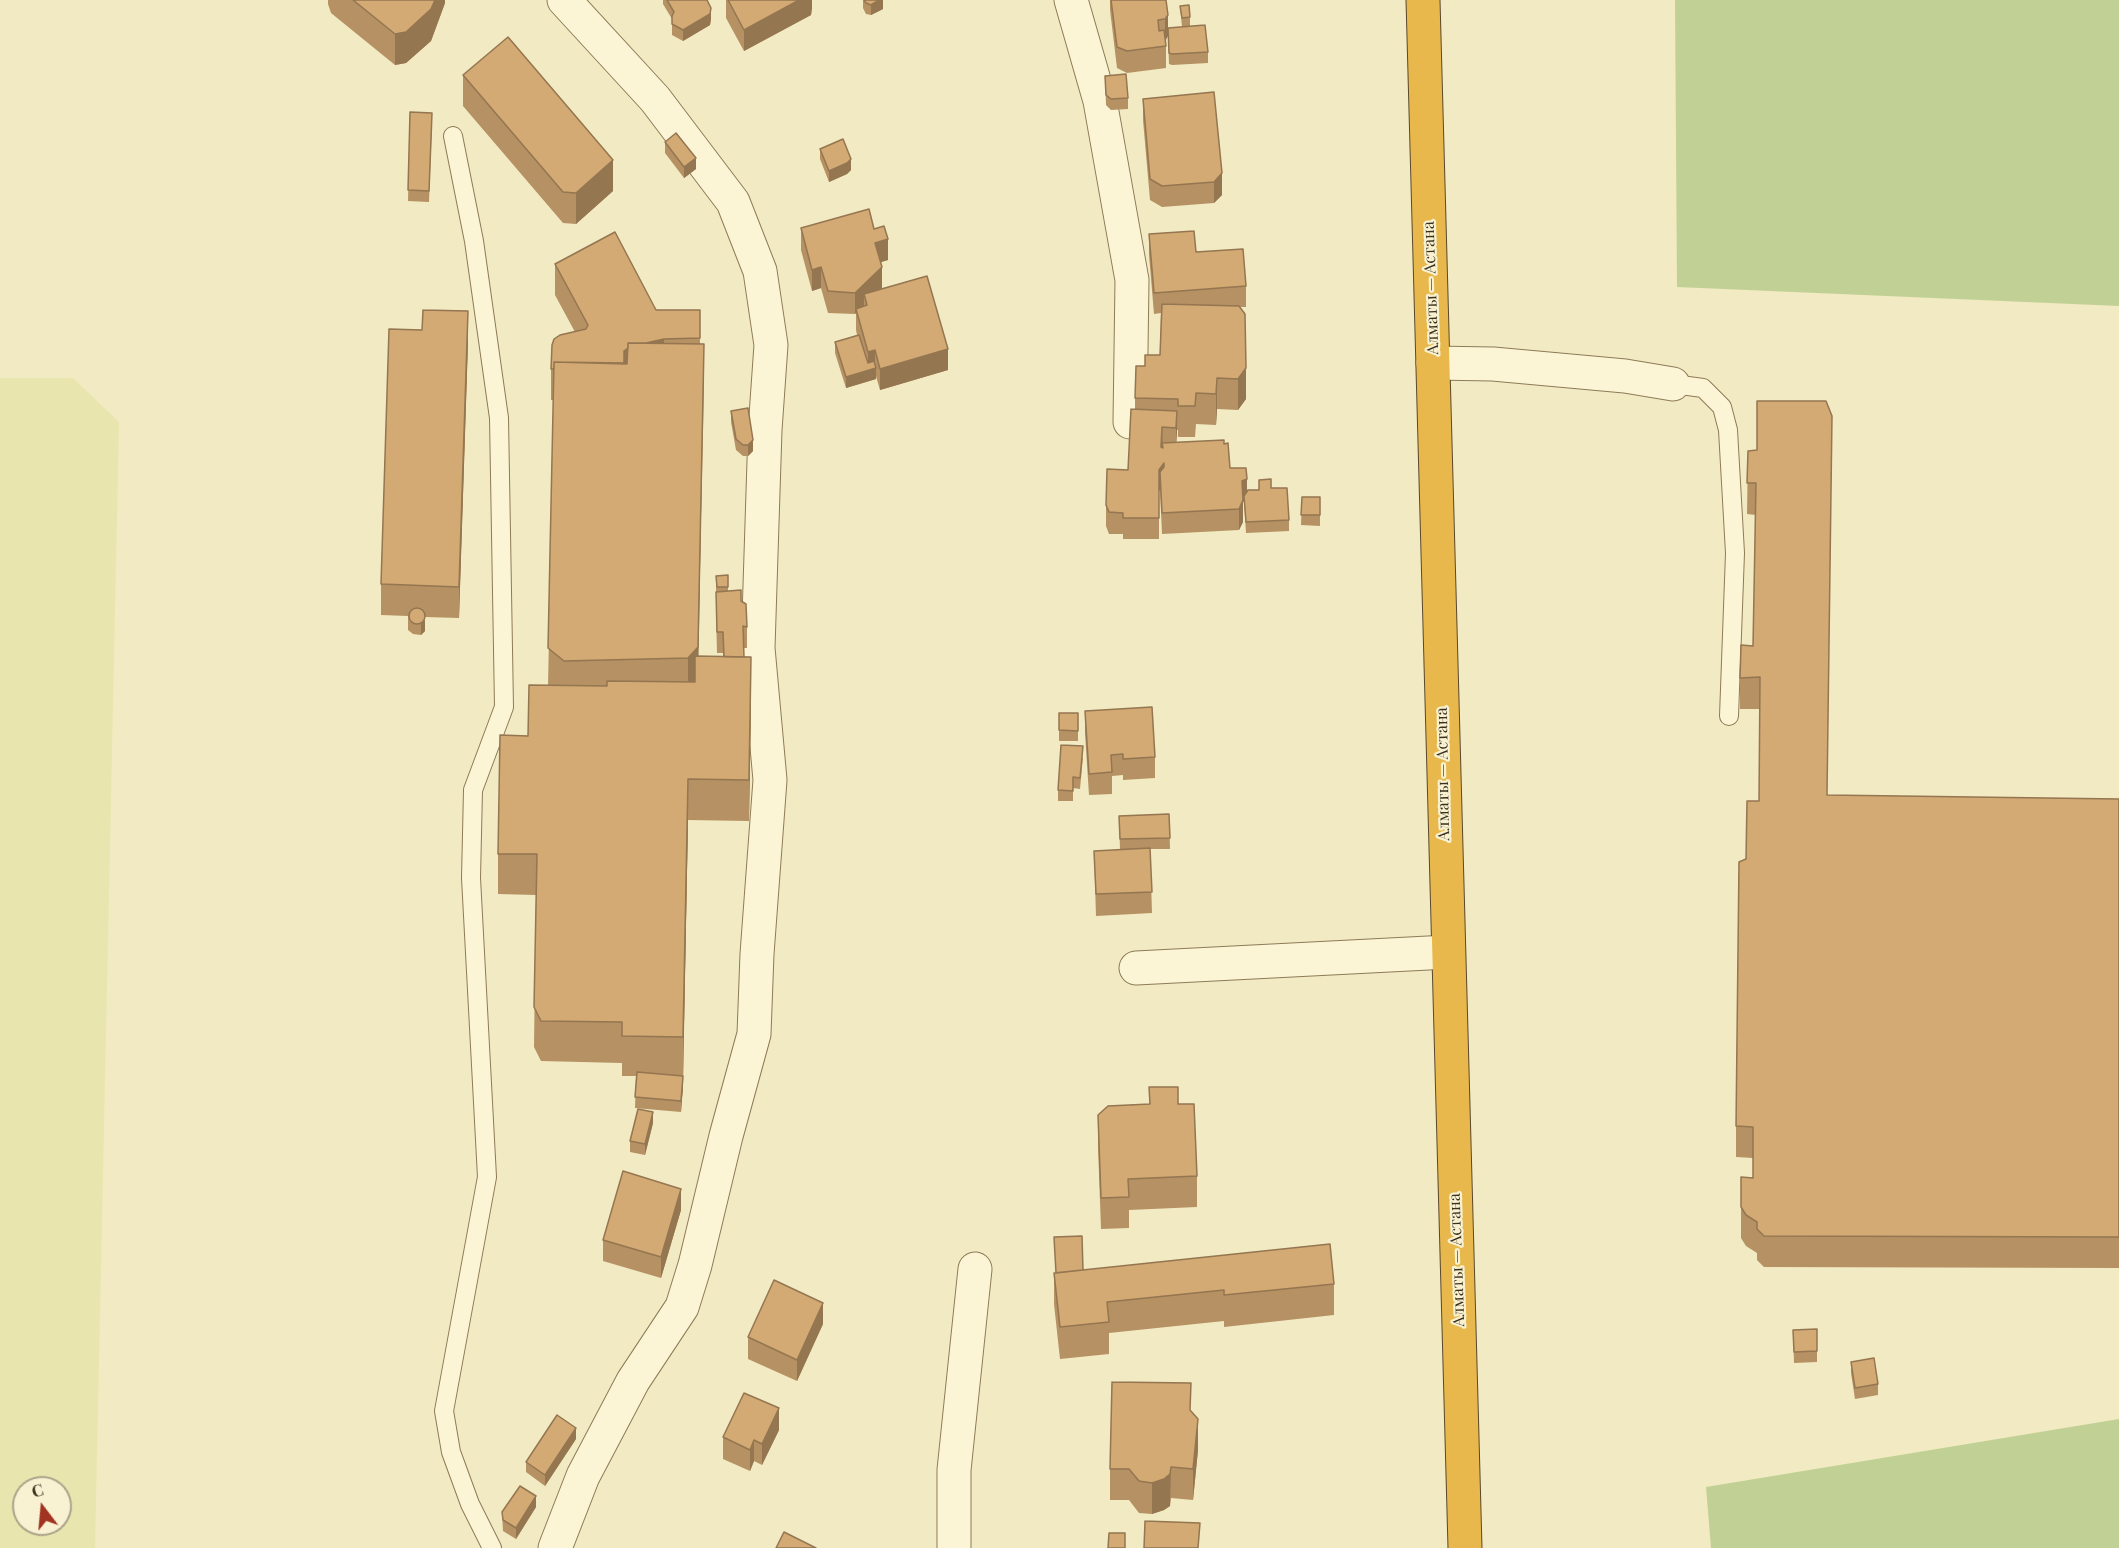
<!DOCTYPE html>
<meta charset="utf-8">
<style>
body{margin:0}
#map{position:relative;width:2119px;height:1548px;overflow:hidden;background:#f2eac2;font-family:"Playfair Display",serif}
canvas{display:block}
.north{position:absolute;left:12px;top:1476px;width:60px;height:60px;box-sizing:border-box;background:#f8f2d2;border:2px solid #aca48a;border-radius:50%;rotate:344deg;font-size:16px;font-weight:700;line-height:24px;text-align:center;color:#3b301d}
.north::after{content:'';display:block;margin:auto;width:21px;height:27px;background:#a13322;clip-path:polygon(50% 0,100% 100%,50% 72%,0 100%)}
</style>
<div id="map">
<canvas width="2119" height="1548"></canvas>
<div class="north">С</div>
</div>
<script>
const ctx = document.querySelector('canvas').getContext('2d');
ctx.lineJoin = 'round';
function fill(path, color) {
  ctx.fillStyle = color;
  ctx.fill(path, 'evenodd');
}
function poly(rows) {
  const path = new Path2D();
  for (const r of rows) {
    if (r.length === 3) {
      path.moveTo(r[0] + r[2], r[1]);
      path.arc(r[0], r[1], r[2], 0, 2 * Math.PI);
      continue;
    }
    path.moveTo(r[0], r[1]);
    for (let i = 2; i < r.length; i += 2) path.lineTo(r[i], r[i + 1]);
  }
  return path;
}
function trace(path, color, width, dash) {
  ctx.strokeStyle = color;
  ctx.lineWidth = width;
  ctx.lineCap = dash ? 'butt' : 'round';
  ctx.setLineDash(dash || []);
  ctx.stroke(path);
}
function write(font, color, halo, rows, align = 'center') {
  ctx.font = font + ' "Playfair Display",serif';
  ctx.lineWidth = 4.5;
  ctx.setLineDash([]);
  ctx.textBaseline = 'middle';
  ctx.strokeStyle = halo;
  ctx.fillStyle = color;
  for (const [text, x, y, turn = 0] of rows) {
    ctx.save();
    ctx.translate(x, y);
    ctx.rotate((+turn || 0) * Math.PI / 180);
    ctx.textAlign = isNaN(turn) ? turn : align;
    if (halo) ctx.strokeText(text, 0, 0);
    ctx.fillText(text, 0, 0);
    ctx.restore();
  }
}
fill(poly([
 [0,378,73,378,119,422,95,1548,0,1548],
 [24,1488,60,1488,60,1524,24,1524]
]), '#e8e6ae');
fill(poly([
 [1675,0,2119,0,2119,306,1677,287],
 [2119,1419,2119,1548,1711,1548,1706,1487]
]), '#c1d195');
const lane = poly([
 [453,136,474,241,499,418,504,707,473,790,471,878,487,1177,444,1411,451,1452,470,1504,492,1548],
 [1673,384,1703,388,1722,407,1728,430,1735,553,1729,716]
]);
const street = poly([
 [1071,0,1100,101,1132,280,1130,422],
 [1433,363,1493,364,1625,376,1673,384],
 [1136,968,1448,952],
 [555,1548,583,1476,633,1381,682,1307,695,1265,726,1136,754,1034,757,954,770,780,758,648,765,430,771,345,760,271,733,202,655,99,564,0],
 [954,1548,954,1470,975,1269]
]);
const highway = poly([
 [1423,0,1465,1548]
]);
trace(lane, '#8d7b57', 20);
trace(street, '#8d7b57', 35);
trace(highway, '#5a482c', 35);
trace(lane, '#fbf5d6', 18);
trace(street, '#fbf5d6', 33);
trace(highway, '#e8b84c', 33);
fill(poly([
 [328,0,445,0,445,3,431,41,406,63,395,65,331,13,328,4],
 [663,0,707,0,711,19,710,25,683,41,672,35,672,19,663,4],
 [726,0,812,0,812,8,811,15,744,51,726,18],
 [863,0,883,0,883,9,871,15,866,14,863,8],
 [1110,0,1166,0,1168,28,1182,27,1180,6,1190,17,1190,26,1208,52,1208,63,1172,65,1169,64,1168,36,1166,40,1166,68,1127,73,1117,68,1110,10],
 [463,75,613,191,576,224,563,223,463,106],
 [1105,76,1128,98,1128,109,1111,110,1106,105],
 [1214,92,1222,195,1214,203,1162,207,1150,200,1143,120,1143,99],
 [410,112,432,123,429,202,408,201],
 [665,142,696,169,684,178,665,153],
 [820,149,851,170,847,174,829,182,820,159],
 [801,228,874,229,888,260,881,262,882,288,881,289,948,370,880,390,876,376,876,379,846,388,835,353,835,342,857,335,856,330,856,313,855,314,828,313,821,288,812,291,801,250],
 [1149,234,1196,252,1246,286,1246,307,1240,307,1246,399,1238,410,1217,409,1216,425,1196,424,1195,437,1178,437,1178,430,1177,430,1176,442,1224,444,1230,468,1247,492,1271,488,1289,520,1289,531,1246,533,1244,501,1243,502,1243,522,1239,530,1162,534,1160,490,1159,491,1159,539,1123,539,1123,534,1109,534,1106,526,1106,505,1128,470,1135,409,1135,398,1145,366,1160,355,1161,313,1154,314,1149,255],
 [555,264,656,310,700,310,700,344,704,384,698,656,723,657,723,653,717,653,716,613,716,576,728,575,728,591,741,601,747,627,747,648,744,648,744,657,751,698,749,821,688,820,683,1086,681,1112,635,1108,636,1076,622,1076,622,1063,541,1061,534,1047,536,895,498,894,498,854,528,736,548,686,554,400,551,400,551,369,575,332,555,295],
 [468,342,459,618,425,617,425,631,421,635,413,634,408,630,408,616,381,615,381,584],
 [731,411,753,451,748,456,743,456,736,450,731,422],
 [1748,451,1827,795,2119,799,2119,1268,1764,1267,1757,1260,1757,1253,1746,1246,1741,1238,1741,1177,1753,1178,1753,1158,1736,1157,1736,1126,1746,859,1759,801,1760,709,1740,709,1740,678,1753,646,1756,515,1747,514],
 [1302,497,1320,497,1320,526,1301,525],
 [1085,711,1155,757,1155,778,1123,780,1123,775,1112,776,1112,794,1089,795,1085,733],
 [1059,713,1078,713,1078,741,1059,741],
 [1083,757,1080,789,1073,788,1073,801,1058,801,1058,790],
 [1169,814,1170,849,1150,849,1152,913,1096,916,1094,851,1120,850,1119,816],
 [1149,1087,1178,1104,1197,1176,1197,1207,1129,1210,1129,1228,1101,1229,1098,1146,1098,1115,1149,1104],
 [653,1123,645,1155,630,1152,630,1141],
 [681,1210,661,1278,603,1261,603,1240],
 [1054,1237,1083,1270,1334,1284,1334,1315,1224,1327,1224,1321,1109,1333,1109,1354,1060,1359,1054,1304,1054,1273,1056,1273],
 [823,1324,797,1381,748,1359,748,1337],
 [1817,1329,1817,1362,1794,1363,1793,1330],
 [1851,1362,1878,1384,1878,1395,1855,1399,1851,1373],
 [1191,1411,1198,1450,1193,1500,1171,1498,1170,1506,1164,1510,1152,1514,1139,1513,1129,1500,1110,1500,1110,1469],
 [779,1430,762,1465,754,1461,750,1471,723,1459,723,1437],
 [576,1439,545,1486,526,1472,526,1462],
 [536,1507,516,1539,503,1531,502,1512]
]), '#b59164');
fill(poly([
 [435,0,445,0,445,3,431,41,406,63,395,65,395,34],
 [799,0,812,0,812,8,811,15,744,51,744,30],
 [879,0,883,0,883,9,871,15,871,5],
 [711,8,711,19,710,25,683,41,683,30],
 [1168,15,1168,36,1165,40,1165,19],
 [696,158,696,169,684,178,684,167],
 [851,159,851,170,847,174,829,182,829,171],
 [613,160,613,191,576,224,576,193],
 [1222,173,1222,195,1214,203,1214,182],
 [888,239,888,260,875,264,875,243],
 [821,267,821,288,812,291,812,270],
 [882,267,882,288,866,303,864,294,864,306,857,312,856,309,856,313,855,314,855,293],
 [468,311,468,342,459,618,459,587],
 [664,339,664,370,624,383,624,351,628,347],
 [704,344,698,687,688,698,688,658],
 [948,349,948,370,880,390,880,369],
 [875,350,875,369,876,368,876,379,846,388,846,377,868,371,868,352],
 [1246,368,1246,399,1238,410,1238,379],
 [1217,378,1217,409,1216,425,1216,394],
 [1177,411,1177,432,1176,449,1176,428],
 [1162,427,1164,484,1160,472,1160,490,1159,491,1159,470],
 [753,440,753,451,748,456,748,445],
 [1247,479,1247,500,1243,502,1243,522,1239,530,1239,509,1242,481],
 [425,620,425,631,421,635,421,624],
 [751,657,751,698,749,821,749,780],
 [688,779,688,820,683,1077,683,1037],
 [683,1076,683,1086,681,1112,681,1101],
 [653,1112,653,1123,645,1155,645,1144],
 [681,1189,681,1210,661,1278,661,1257],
 [823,1303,823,1324,797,1381,797,1360],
 [779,1408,779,1430,762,1465,762,1444],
 [1198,1419,1198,1450,1193,1500,1193,1469],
 [576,1428,576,1439,545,1486,545,1475],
 [754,1440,754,1461,750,1471,750,1450],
 [1171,1467,1170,1506,1164,1510,1152,1514,1152,1483],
 [536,1496,536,1507,516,1539,516,1528]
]), '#947651');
const building = poly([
 [353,0,435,0,431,9,406,32,395,34,353,0],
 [667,0,707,0,711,8,710,14,683,30,672,24,672,16,674,12,667,0],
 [728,0,799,0,744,30,728,0],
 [864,0,879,0,871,5,866,3,864,0],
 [1111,0,1166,0,1168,15,1165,19,1158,20,1159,31,1164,30,1166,46,1127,51,1117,47,1111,0],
 [1189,5,1190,17,1182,18,1180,6,1189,5],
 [1205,25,1208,52,1172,54,1169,53,1168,28,1205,25],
 [508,37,613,160,576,193,563,192,463,75,508,37],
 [1126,74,1128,98,1111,99,1106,95,1105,76,1126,74],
 [1214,92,1222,173,1214,182,1162,186,1150,179,1143,99,1214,92],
 [410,112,432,113,429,191,408,190,410,112],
 [676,133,696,158,684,167,665,142,676,133],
 [843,139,851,159,847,163,829,171,820,149,843,139],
 [869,209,874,229,884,226,888,239,875,243,882,267,855,293,828,291,821,267,812,270,801,228,869,209],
 [1194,231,1196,252,1243,249,1246,286,1154,293,1149,234,1194,231],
 [615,232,656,310,700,310,700,338,664,339,646,343,628,343,628,348,624,351,624,363,554,362,554,369,551,369,552,345,554,339,560,335,586,329,588,325,555,264,615,232],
 [927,276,948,349,880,369,875,350,868,352,856,309,867,305,864,294,927,276],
 [1162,304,1239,306,1245,314,1246,368,1238,379,1217,378,1216,394,1196,393,1195,406,1178,406,1178,399,1135,398,1136,366,1145,366,1145,355,1160,355,1162,304],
 [423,310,468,311,459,587,381,584,389,329,422,330,423,310],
 [859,335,868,363,874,361,876,368,846,377,835,342,859,335],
 [628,343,704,344,698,647,688,658,564,661,548,648,554,362,627,364,628,343],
 [1757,401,1826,401,1832,416,1827,795,2119,799,2119,1237,1764,1236,1757,1229,1757,1222,1746,1215,1741,1207,1741,1177,1753,1178,1753,1127,1736,1126,1739,862,1746,859,1747,801,1759,801,1760,677,1740,678,1741,645,1753,646,1756,483,1747,483,1748,451,1757,450,1757,401],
 [748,408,753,440,748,445,743,445,736,439,731,411,748,408],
 [1131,409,1177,411,1176,428,1162,427,1161,447,1163,448,1162,443,1224,440,1224,444,1228,443,1230,468,1246,468,1247,479,1242,481,1243,500,1239,509,1162,513,1160,472,1164,467,1164,463,1159,470,1159,518,1123,518,1123,513,1109,512,1106,505,1107,469,1128,470,1131,409],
 [1271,479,1271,488,1287,488,1289,520,1246,522,1244,496,1248,490,1259,490,1259,480,1271,479],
 [1302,497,1320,497,1320,515,1301,515,1302,497],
 [728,575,728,587,717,587,716,576,728,575],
 [741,590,741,601,746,604,747,627,743,626,744,657,724,657,723,632,717,632,716,592,741,590],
 [417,616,8],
 [695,656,751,657,749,780,688,779,683,1037,622,1036,622,1022,541,1021,534,1007,537,854,498,854,500,735,528,736,529,685,607,686,607,681,695,682,695,656],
 [1152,707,1155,757,1123,759,1123,754,1111,755,1112,772,1089,774,1085,711,1152,707],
 [1059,713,1078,713,1078,731,1059,730,1059,713],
 [1061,745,1083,746,1080,778,1073,777,1073,791,1058,790,1061,745],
 [1169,814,1170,838,1120,839,1119,816,1169,814],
 [1150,848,1152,892,1096,894,1094,851,1150,848],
 [637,1072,683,1076,681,1101,635,1097,637,1072],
 [1149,1087,1178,1087,1178,1104,1194,1104,1197,1176,1128,1179,1129,1197,1101,1198,1098,1115,1108,1106,1150,1104,1149,1087],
 [638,1109,653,1112,645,1144,630,1141,638,1109],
 [623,1171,681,1189,661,1257,603,1240,623,1171],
 [1082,1236,1083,1270,1056,1273,1054,1237,1082,1236],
 [1330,1244,1334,1284,1224,1295,1224,1290,1107,1302,1109,1322,1060,1327,1054,1273,1330,1244],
 [774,1280,823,1303,797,1360,748,1337,774,1280],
 [1817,1329,1817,1351,1794,1352,1793,1330,1817,1329],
 [1874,1358,1878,1384,1855,1388,1851,1362,1874,1358],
 [1112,1382,1191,1383,1190,1410,1198,1419,1193,1469,1171,1467,1170,1474,1164,1479,1152,1483,1139,1481,1129,1469,1110,1469,1112,1382],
 [744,1393,779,1408,762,1444,754,1440,750,1450,723,1437,744,1393],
 [557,1415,576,1428,545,1475,526,1462,557,1415],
 [520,1486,536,1496,516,1528,503,1520,502,1512,520,1486],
 [1145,1521,1200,1523,1198,1548,1144,1548,1145,1521],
 [784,1532,816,1548,776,1548,784,1532],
 [1109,1533,1125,1533,1125,1548,1108,1548,1109,1533]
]);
fill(building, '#d3a974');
trace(building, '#947651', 1.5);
write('16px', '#3b301d', '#f8f2d2', [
 ["Алматы — Астана",1431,288,-92],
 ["Алматы — Астана",1443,774,-91],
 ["Алматы — Астана",1457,1260,-92]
]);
</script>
